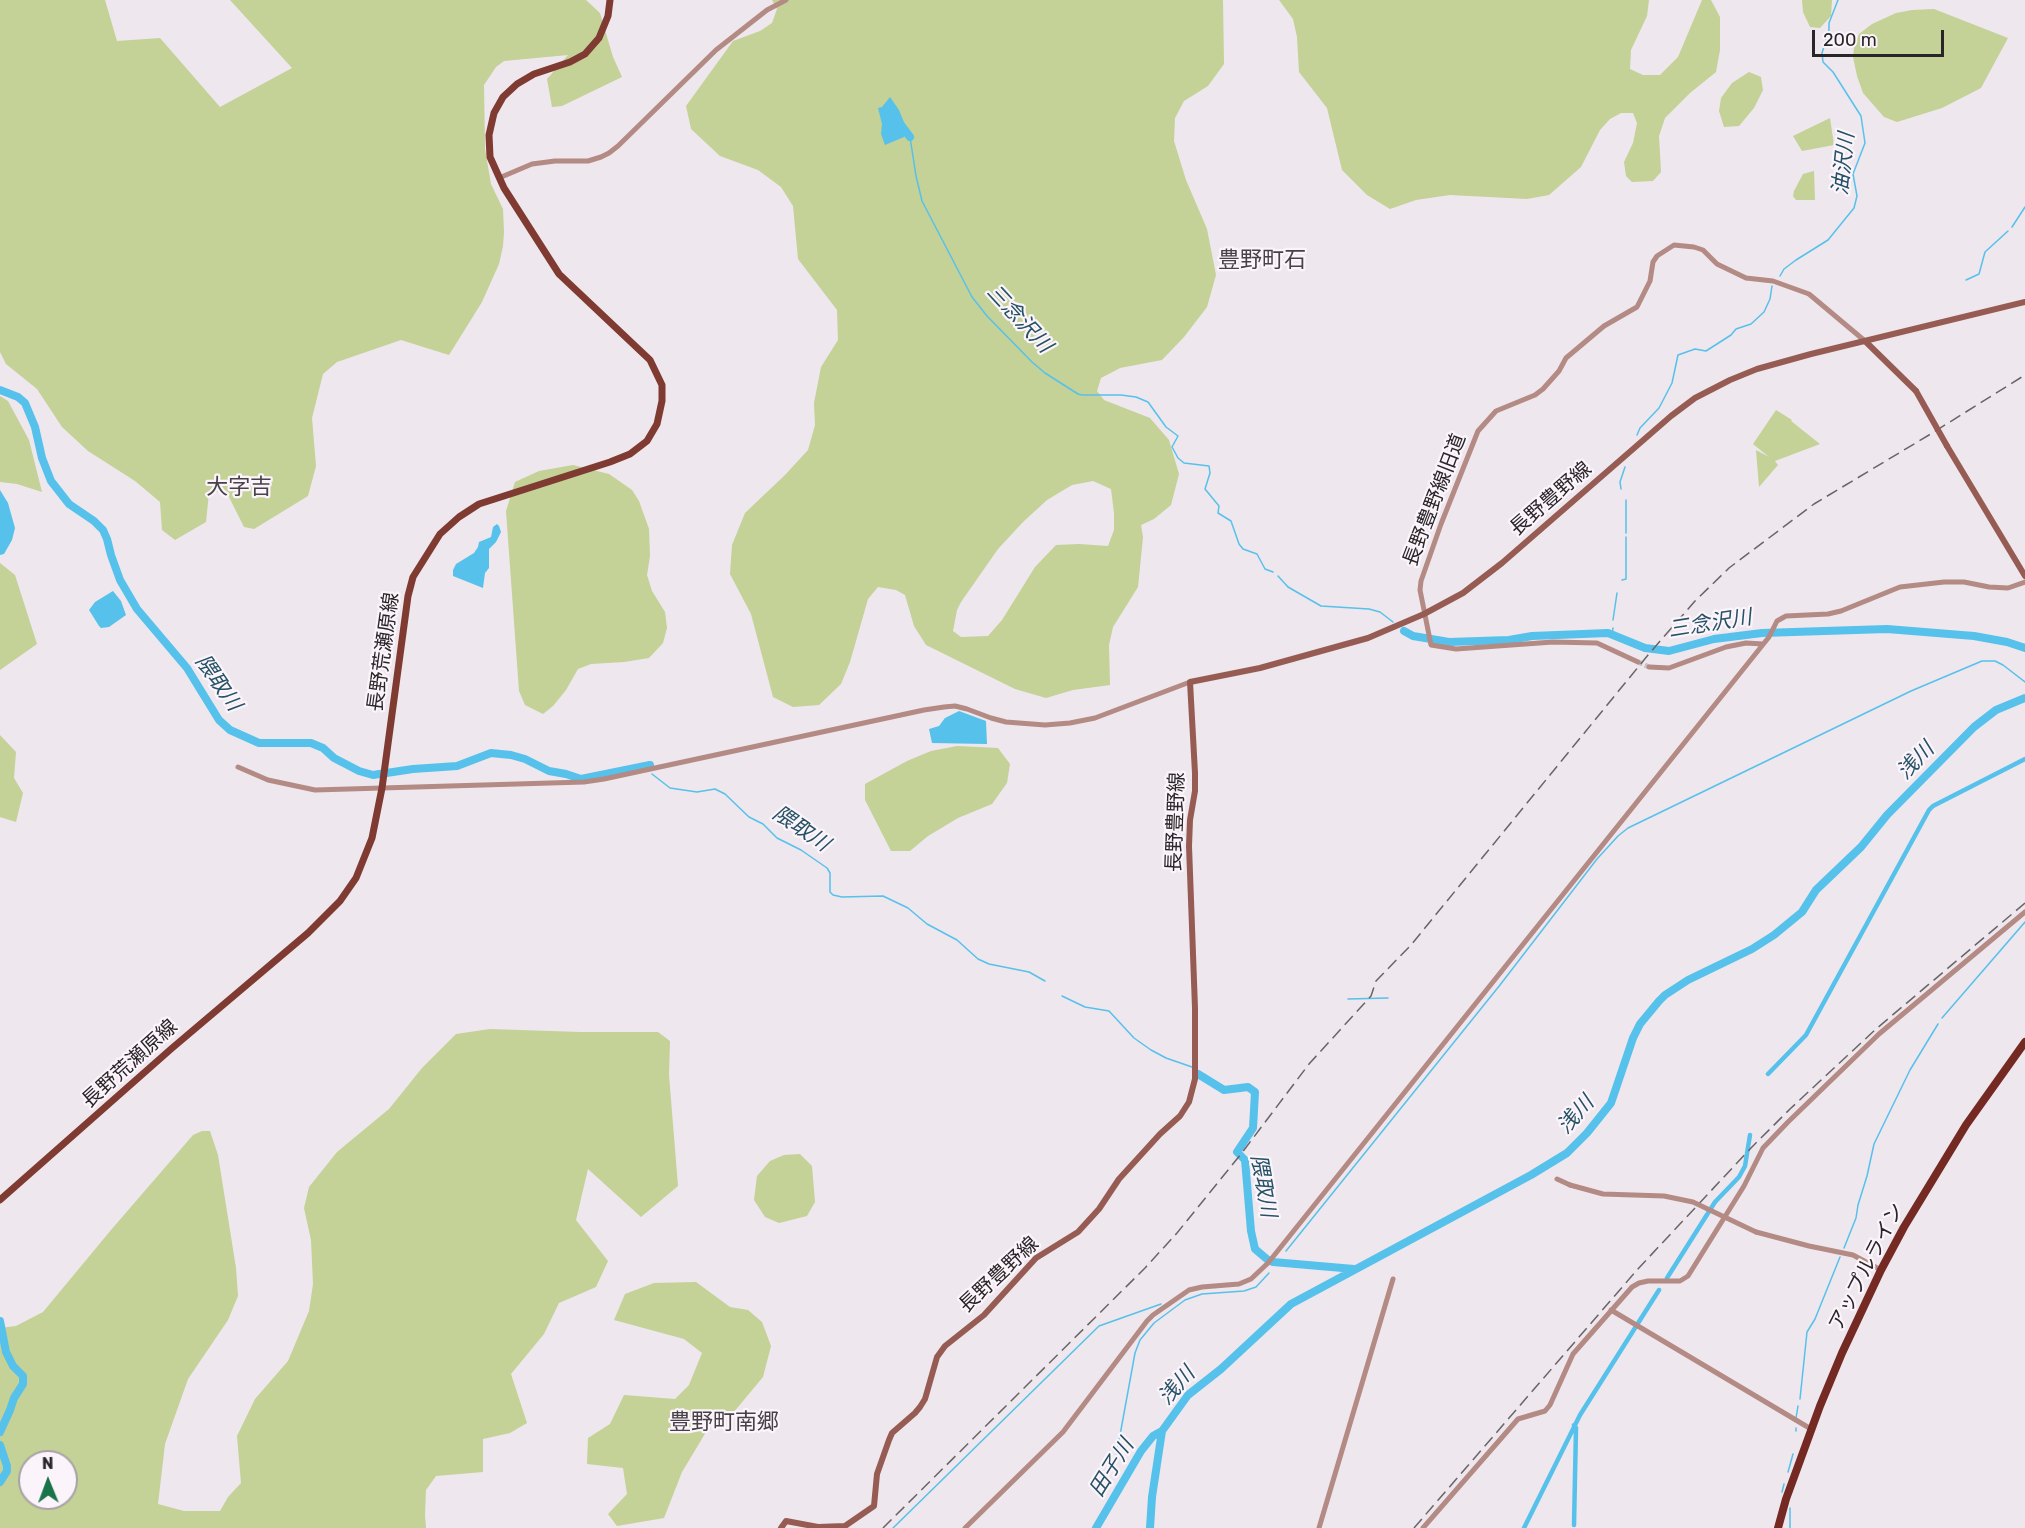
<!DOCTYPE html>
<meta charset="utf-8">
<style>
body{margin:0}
#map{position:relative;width:2025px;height:1528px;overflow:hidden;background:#eee7ed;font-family:Rubik,sans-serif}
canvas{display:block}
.north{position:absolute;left:18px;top:1450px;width:60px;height:60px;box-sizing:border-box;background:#fcf4fb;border:2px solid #a7a2a7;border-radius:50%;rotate:359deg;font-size:16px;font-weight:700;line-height:24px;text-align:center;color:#282628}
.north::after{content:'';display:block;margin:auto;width:21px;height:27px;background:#197449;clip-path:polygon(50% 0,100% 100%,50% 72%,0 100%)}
.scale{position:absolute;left:1812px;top:30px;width:132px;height:27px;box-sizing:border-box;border:3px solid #282628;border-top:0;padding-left:8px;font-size:18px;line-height:21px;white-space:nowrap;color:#282628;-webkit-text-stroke:4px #fcf4fb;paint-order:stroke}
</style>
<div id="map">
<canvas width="2025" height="1528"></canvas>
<div class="north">N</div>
<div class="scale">200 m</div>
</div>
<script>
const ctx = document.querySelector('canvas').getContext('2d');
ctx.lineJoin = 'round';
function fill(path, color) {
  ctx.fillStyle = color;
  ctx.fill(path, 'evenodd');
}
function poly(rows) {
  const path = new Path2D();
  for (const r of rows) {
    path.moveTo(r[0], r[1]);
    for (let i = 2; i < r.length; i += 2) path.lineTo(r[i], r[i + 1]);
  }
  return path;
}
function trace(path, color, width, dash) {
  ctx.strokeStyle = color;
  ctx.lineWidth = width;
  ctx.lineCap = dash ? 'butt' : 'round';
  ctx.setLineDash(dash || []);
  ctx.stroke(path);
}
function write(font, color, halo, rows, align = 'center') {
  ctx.font = font + ' Rubik,"Noto Sans JP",sans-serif';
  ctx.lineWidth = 4.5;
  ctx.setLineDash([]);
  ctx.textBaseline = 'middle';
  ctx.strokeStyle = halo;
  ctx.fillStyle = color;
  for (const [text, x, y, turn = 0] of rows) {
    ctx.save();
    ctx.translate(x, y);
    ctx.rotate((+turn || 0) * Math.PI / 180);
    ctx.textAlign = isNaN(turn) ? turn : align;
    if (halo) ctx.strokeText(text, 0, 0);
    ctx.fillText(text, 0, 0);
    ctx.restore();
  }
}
fill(poly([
 [0,0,105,0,117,41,160,38,220,107,292,68,230,0,586,0,600,13,613,57,622,77,562,106,552,107,547,79,568,55,504,61,496,67,484,85,485,149,491,184,503,209,504,232,503,246,499,264,482,302,449,355,401,340,337,362,323,374,312,418,316,466,308,496,254,529,244,527,226,491,209,493,206,522,175,540,162,530,160,502,135,481,88,451,62,427,37,389,6,364,0,352],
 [772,0,1223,0,1224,64,1208,86,1184,101,1175,118,1174,141,1186,180,1207,229,1216,275,1207,307,1184,337,1162,360,1120,368,1101,378,1097,391,1104,400,1150,418,1169,440,1179,474,1171,505,1154,519,1141,525,1143,537,1138,587,1113,627,1109,645,1110,685,1073,690,1046,698,1015,689,926,645,914,626,905,595,896,590,878,587,868,599,850,662,841,684,819,705,793,707,773,697,751,614,730,574,732,545,745,513,785,475,808,450,815,425,814,403,821,367,838,340,837,310,798,259,793,206,781,187,758,170,720,156,691,129,686,106,733,41,760,31,772,23,777,9],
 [1093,481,1111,489,1114,513,1114,530,1108,546,1079,544,1056,545,1035,567,1002,620,988,636,961,637,953,631,957,610,961,602,998,549,1023,522,1047,500,1072,485],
 [1279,0,1649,0,1647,16,1631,50,1630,69,1643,75,1660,75,1678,57,1702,0,1711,0,1720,17,1720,50,1716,72,1690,93,1665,118,1659,136,1661,172,1653,181,1632,182,1626,176,1624,162,1633,143,1637,123,1633,113,1621,113,1610,119,1600,130,1581,167,1549,195,1527,199,1450,195,1416,200,1390,209,1367,195,1342,170,1327,108,1299,72,1297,37,1293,19],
 [1802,0,1832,0,1831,16,1820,28,1810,27,1803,12],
 [1934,9,2008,38,1981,88,1942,108,1897,122,1884,117,1863,93,1857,76,1853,57,1854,48,1859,34,1872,24,1896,13,1912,10],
 [1749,72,1761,77,1763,90,1754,108,1739,126,1724,127,1719,111,1721,98,1732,83],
 [1830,118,1834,145,1802,151,1793,136],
 [1814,171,1815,200,1796,200,1793,196,1794,191,1803,174],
 [0,396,8,401,29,440,42,492,17,484,0,482],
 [1776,410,1792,420,1791,421,1820,444,1775,461,1778,465,1759,487,1756,450,1769,457,1753,444],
 [573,465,609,474,632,490,639,501,649,529,650,556,647,575,652,591,665,612,667,628,663,643,649,658,624,662,591,664,578,669,566,690,553,706,543,714,525,705,519,691,506,511,515,482,539,471],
 [0,563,15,575,37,644,0,670],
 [0,735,16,752,14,778,23,793,16,822,0,817],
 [957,746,998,748,1010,764,1007,783,992,804,958,818,928,836,910,851,891,851,865,800,865,784,907,761,931,751],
 [490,1029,580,1032,658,1032,670,1041,669,1075,678,1186,641,1217,588,1169,576,1220,608,1261,596,1287,559,1303,544,1334,511,1374,527,1423,510,1433,483,1439,483,1472,436,1476,426,1490,425,1515,426,1528,0,1528,0,1328,16,1326,43,1312,111,1230,193,1135,202,1131,210,1131,218,1155,236,1268,238,1296,228,1320,188,1379,165,1444,158,1504,184,1511,220,1511,228,1497,241,1483,237,1436,255,1399,288,1361,309,1311,313,1284,311,1240,304,1208,309,1187,337,1152,389,1109,422,1068,456,1034],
 [30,1462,66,1462,66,1498,30,1498],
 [800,1154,812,1166,815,1202,807,1216,779,1223,765,1217,754,1200,757,1176,770,1161,784,1155],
 [696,1282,730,1307,748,1310,762,1322,771,1346,763,1377,733,1413,709,1427,682,1472,664,1518,617,1526,608,1514,627,1494,623,1468,587,1464,588,1438,610,1424,624,1395,675,1399,689,1385,702,1353,684,1339,614,1320,625,1294,654,1283]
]), '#c4d197');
fill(poly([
 [890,97,899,110,908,132,904,137,885,145,881,134,882,124,878,108,882,107],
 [0,490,8,503,15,528,12,540,4,554,0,555],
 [497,524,499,526,501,532,496,542,489,549,489,568,485,573,483,588,453,576,453,570,456,564,474,553,478,547,479,542,491,537,493,527],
 [113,591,121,601,126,615,109,627,101,628,99,626,89,610,95,602],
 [959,711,986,721,987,744,932,743,929,729,939,726,945,718]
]), '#56c1eb');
trace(poly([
 [910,137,916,176,922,201,972,297,987,316,1032,362,1045,373,1078,394,1082,395,1121,395,1136,397,1148,402,1166,427,1178,436,1172,447,1178,458,1184,463,1209,466,1210,473,1205,489,1219,506,1218,513,1231,521,1239,544,1243,549,1257,554,1265,569,1273,572],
 [2012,227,2025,207],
 [1780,276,1784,269,1796,260,1828,240,1854,208,1857,196,1853,174,1865,143,1861,116,1833,72,1823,62,1822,53,1829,30,1829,23,1838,0],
 [1966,280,1979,274,1985,252,2008,231],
 [1637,435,1640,428,1659,408,1672,383,1678,355,1695,349,1706,351,1731,335,1736,329,1751,324,1764,312,1770,299,1772,286],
 [1621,489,1620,482,1625,467],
 [1626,533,1626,500],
 [1278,576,1288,587,1321,606,1369,609,1380,612,1393,622],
 [1622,580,1626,579,1626,537],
 [1613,620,1617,593],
 [1612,635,1613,628],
 [652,774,670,788,697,792,715,789,725,794,749,817,763,824,777,838,801,850,827,868,830,873,830,892,833,895,842,897,883,896,908,908,927,924,957,940,978,959,989,964,1029,972,1045,981],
 [1062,996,1085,1007,1109,1011,1134,1038,1151,1050,1166,1058,1192,1067],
 [1348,999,1388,998],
 [1942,1018,2025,922],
 [1844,1248,1856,1218,1858,1205,1867,1176,1874,1144,1910,1070,1938,1024],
 [1286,1251,1500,985,1597,859,1618,836,1628,828,1911,691,1982,661,1995,661,2003,665,2025,682],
 [1800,1399,1807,1332,1815,1319,1840,1257],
 [1796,1418,1798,1406],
 [1796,1428,1796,1431],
 [1114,1468,1135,1353,1140,1340,1154,1323,1185,1300,1202,1294,1244,1291,1256,1287,1269,1273],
 [1788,1472,1793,1454],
 [1782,1492,1784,1484],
 [1790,1508,1790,1528],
 [893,1528,1099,1326,1161,1304]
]), '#56c1eb', 1.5);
trace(poly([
 [1768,1074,1806,1035,1929,810,1933,806,2025,759],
 [1667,1278,1715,1202,1739,1177,1745,1166,1750,1135],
 [1574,1525,1576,1428,1574,1425],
 [1524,1528,1580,1415,1659,1290]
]), '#56c1eb', 4.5);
trace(poly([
 [901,125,910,137],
 [0,390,18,397,25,403,35,427,42,458,51,481,69,504,94,521,103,530,107,539,111,555,120,580,137,609,187,668,219,720,230,730,259,743,311,743,323,748,334,758,359,771,373,775,413,769,457,766,491,753,511,755,525,759,549,771,566,774,581,779,650,765],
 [1404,631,1413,636,1449,642,1509,640,1532,636,1608,633,1645,648,1669,651,1714,639,1762,633,1887,629,1974,636,2007,642,2025,648],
 [1198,1074,1224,1090,1248,1087,1255,1092,1253,1128,1237,1152,1245,1160,1251,1231,1255,1249,1268,1260,1273,1262,1354,1269],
 [0,1321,6,1352,13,1366,23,1376,23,1384,14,1398,10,1410,0,1432],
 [0,1445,7,1466,7,1471,0,1482],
 [1096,1528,1141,1451,1153,1436,1162,1431],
 [1150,1528,1152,1497,1162,1431,1188,1395,1221,1369,1291,1304,1531,1175,1567,1153,1587,1133,1611,1103,1633,1038,1640,1024,1659,1001,1665,995,1688,980,1752,949,1774,935,1802,912,1816,890,1861,847,1887,815,1974,727,1996,710,2025,698]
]), '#56c1eb', 8);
trace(poly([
 [1638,662,1649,667]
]), '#c6c0c6', 5, [5, 2.5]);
trace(poly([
 [499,178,532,164,555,161,588,161,601,157,609,153,618,146,716,50,767,10,786,0],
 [1638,662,1597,643,1553,642,1456,649,1431,645,1420,590,1421,581,1441,524,1478,431,1496,411,1535,395,1543,389,1559,371,1566,358,1604,326,1637,307,1650,281,1653,262,1657,256,1674,245,1694,247,1703,250,1717,264,1746,278,1773,281,1809,294,1865,341],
 [1649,667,1669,668,1726,647,1746,643,1763,644],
 [238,767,268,780,315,790,584,782,604,779,924,710,944,707,955,706,967,709,991,718,1006,722,1045,725,1070,723,1095,718,1190,682],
 [1557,1179,1570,1185],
 [1756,1232,1809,1246,1853,1255,1881,1270],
 [1611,1310,1811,1429],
 [965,1528,1063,1432,1147,1321,1153,1315,1189,1290,1202,1287,1239,1284,1251,1279,1268,1263,1769,637,1777,621,1786,616,1828,614,1841,611,1900,587,1944,582,1964,582,1989,587,2008,588,2025,582],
 [1319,1528,1393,1279],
 [1423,1528,1518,1419,1545,1411,1550,1405,1573,1354,1632,1287,1639,1283,1648,1281,1680,1281,1688,1276,1744,1186,1763,1148,1788,1122,1879,1034,2025,912]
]), '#b48a84', 5);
trace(poly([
 [1865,341,1916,391],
 [1947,446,2025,576],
 [781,1528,786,1521,818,1527,845,1526,874,1506,877,1474,889,1440,892,1433,915,1413,920,1407,925,1399,937,1357,945,1346,984,1315,1036,1258,1078,1232,1099,1209,1119,1179,1160,1134,1180,1116,1189,1102,1195,1079,1195,1008,1189,846,1190,820,1195,791,1195,773,1190,682,1260,668,1368,638,1424,614,1463,593,1502,563,1671,416,1695,398,1730,380,1757,369,1811,354,2025,302]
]), '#965c53', 6);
trace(poly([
 [0,1200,171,1049,308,933,340,901,356,878,372,838,382,788,408,596,413,577,440,534,459,517,479,504,610,462,630,454,647,441,657,424,662,401,662,385,650,360,559,274,504,188,490,157,489,135,494,113,503,97,517,84,534,74,570,62,585,54,599,38,608,16,610,0]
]), '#7f3a31', 7);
trace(poly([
 [1778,1528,1786,1499,1820,1406,1842,1353,1881,1270,1904,1227,1966,1125,2025,1042]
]), '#742a22', 8);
trace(poly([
 [883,1528,1145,1268,1177,1233,1241,1154,1309,1064,1371,996,1376,981,1411,945,1648,655,1695,601,1729,568,1814,504,1929,435,2025,375],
 [1414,1528,1637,1270,1751,1148,1790,1109,1876,1029,2025,903]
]), '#686467', 1.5, [12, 6]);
trace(poly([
 [1570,1185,1603,1194,1664,1196,1693,1202,1756,1232]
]), '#b48a84', 5);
trace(poly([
 [1916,391,1947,446]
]), '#965c53', 6);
write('20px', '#282628', '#fcf4fb', [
 ["長野豊野線",1551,499,-41],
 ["長野豊野線旧道",1435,500,-69],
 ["長野荒瀬原線",384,652,-82],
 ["長野豊野線",1176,822,-88],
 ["長野荒瀬原線",130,1064,-42],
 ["アップルライン",1867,1267,-63],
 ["長野豊野線",999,1275,-43]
]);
write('italic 21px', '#255264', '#fcf4fb', [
 ["油沢川",1844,164,-84],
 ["三念沢川",1019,319,47],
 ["三念沢川",1710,624,-9],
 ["隈取川",218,683,55],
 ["浅川",1916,761,-46],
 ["隈取川",801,829,34],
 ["浅川",1576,1115,-48],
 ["隈取川",1263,1186,80],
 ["浅川",1177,1386,-48],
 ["田子川",1112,1468,-58]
]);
write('22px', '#484248', '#fcf4fb', [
 ["豊野町石",1262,261],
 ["大字吉",239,488],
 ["豊野町南郷",724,1423]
]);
</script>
